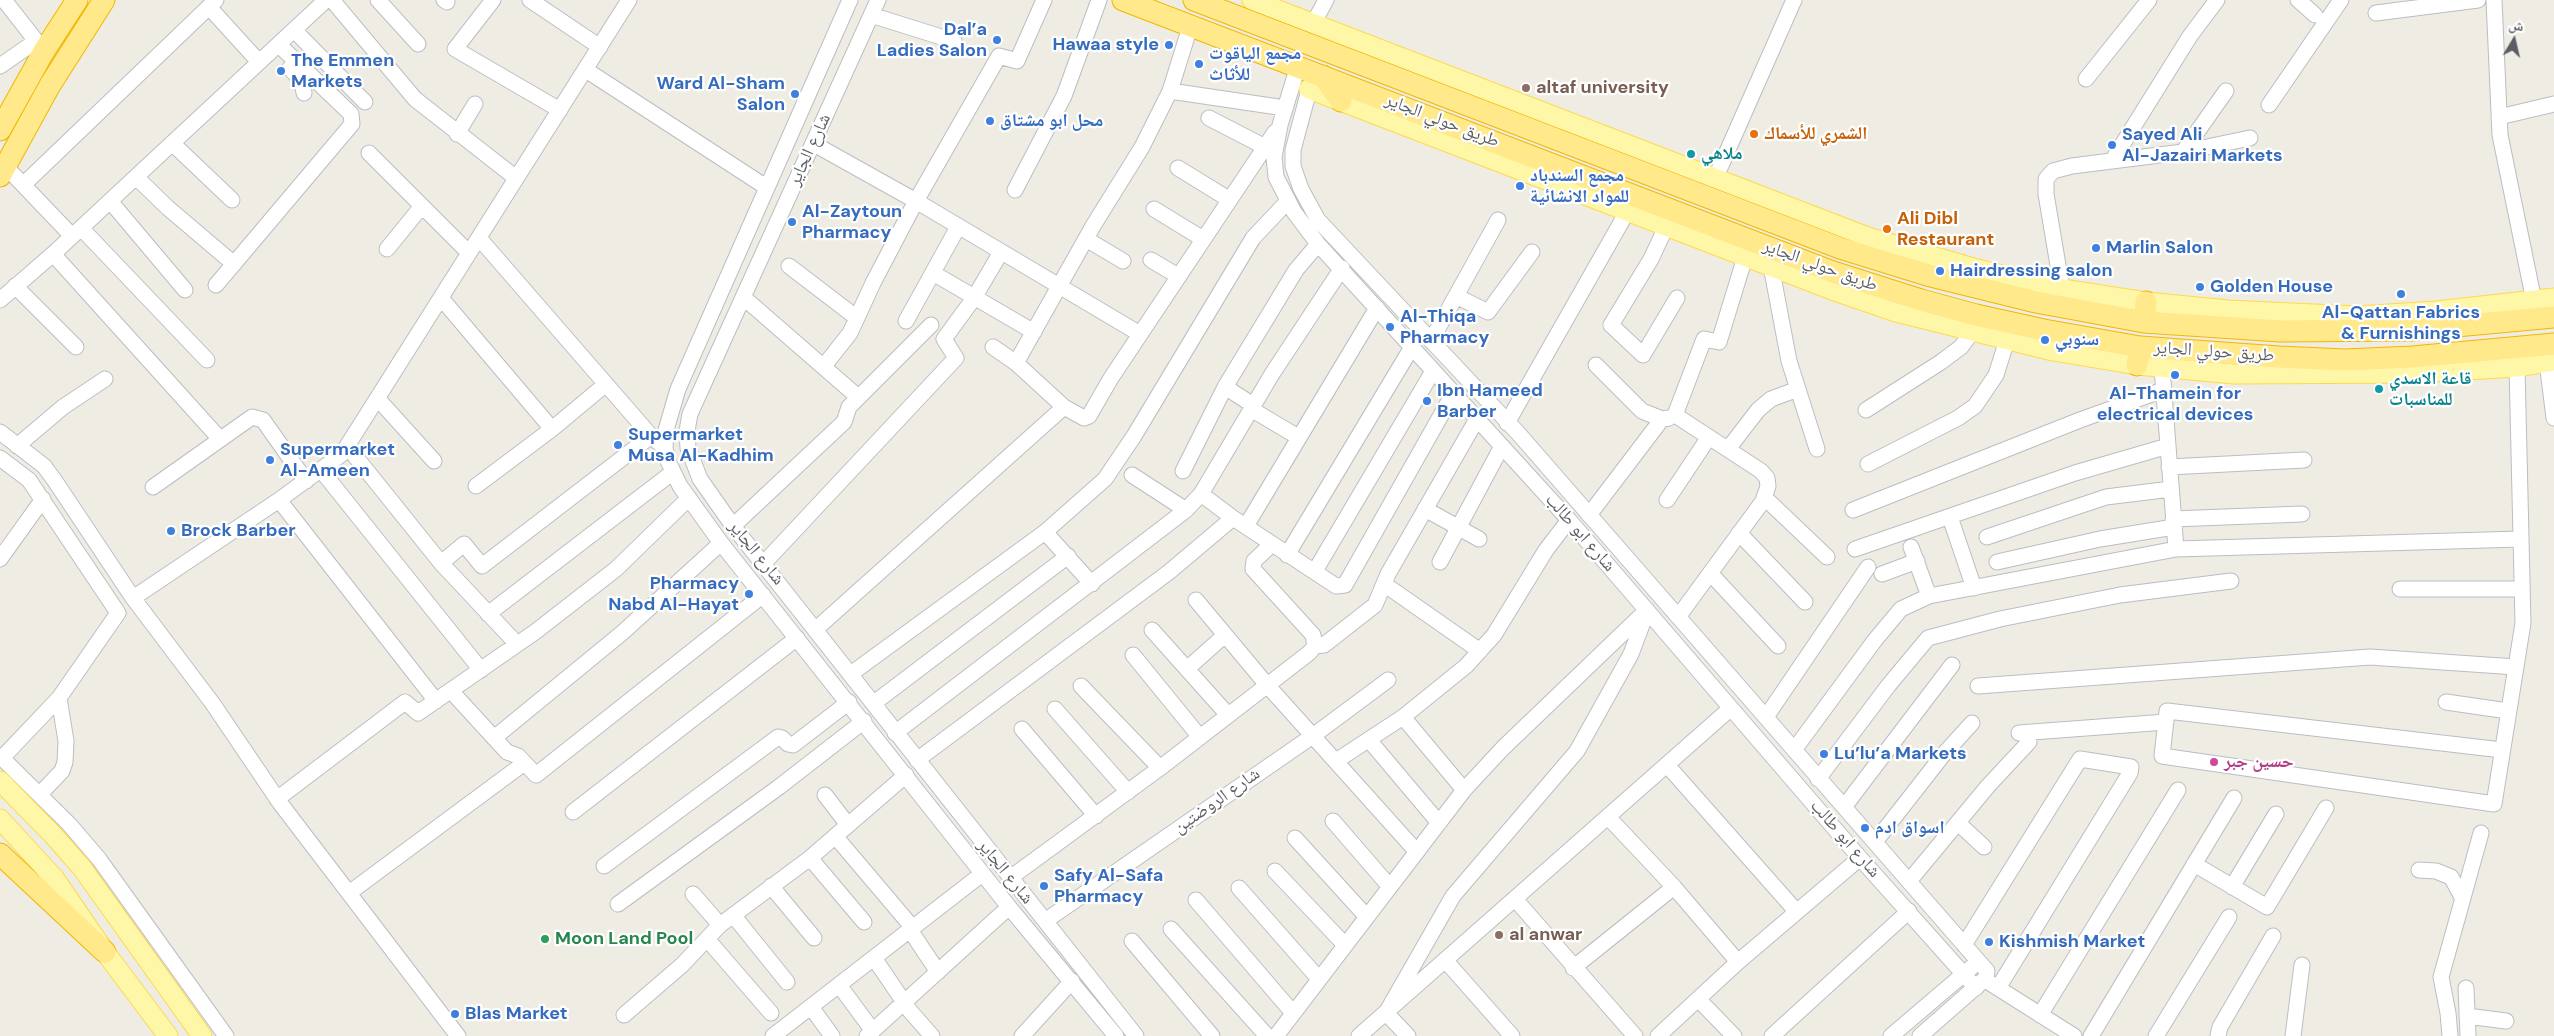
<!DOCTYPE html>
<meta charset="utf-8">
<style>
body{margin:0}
#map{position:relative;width:2554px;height:1036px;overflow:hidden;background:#efede3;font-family:"DM Sans","Noto Naskh Arabic",sans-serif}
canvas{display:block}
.north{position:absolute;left:2489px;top:15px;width:50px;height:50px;-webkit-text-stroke:4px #fff;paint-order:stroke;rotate:9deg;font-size:14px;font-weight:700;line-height:20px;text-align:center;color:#5b5f65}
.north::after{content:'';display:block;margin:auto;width:18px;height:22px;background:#5b5f65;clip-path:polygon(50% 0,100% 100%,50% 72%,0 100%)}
</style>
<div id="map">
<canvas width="2554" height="1036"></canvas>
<div class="north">ش</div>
</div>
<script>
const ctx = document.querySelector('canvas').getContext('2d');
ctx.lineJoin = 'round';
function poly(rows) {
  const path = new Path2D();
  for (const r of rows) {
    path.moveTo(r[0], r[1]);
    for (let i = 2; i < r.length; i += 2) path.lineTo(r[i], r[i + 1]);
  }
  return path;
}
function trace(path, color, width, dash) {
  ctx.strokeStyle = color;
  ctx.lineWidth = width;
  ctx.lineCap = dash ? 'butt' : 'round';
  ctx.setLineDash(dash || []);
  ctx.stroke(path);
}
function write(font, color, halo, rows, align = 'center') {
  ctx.font = font + ' "DM Sans","Noto Naskh Arabic",sans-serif';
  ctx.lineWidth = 4.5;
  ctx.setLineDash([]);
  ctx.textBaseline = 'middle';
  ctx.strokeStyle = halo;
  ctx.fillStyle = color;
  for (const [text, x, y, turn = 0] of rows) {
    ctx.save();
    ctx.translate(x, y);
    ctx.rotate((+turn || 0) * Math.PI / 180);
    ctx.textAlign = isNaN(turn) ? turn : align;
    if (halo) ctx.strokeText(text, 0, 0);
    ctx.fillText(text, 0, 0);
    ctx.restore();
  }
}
const minor = poly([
 [4,0,44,51],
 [332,0,415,99,516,178],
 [378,0,418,44],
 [444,0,447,2],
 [493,0,455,49,560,110],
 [530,0,600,47],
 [850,0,678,389,666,430,665,448,668,461,680,486,721,543,1009,907,1116,1036],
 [878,0,690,414,687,431,688,448,700,479,733,526,1136,1036],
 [2298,0,2315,15],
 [2494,0,2500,135,2534,301],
 [209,7,259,62],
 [2376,13,2478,0],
 [871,15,954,41],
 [1313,24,1326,0],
 [294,30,365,102],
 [0,66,36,41],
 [1298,66,1280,125,1274,157,1276,177,1294,212,1318,244,1569,520,1860,858,1976,988],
 [290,68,302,82,304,93],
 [586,70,766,187],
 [1312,79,1293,150,1293,166,1301,189,1318,220,1518,433,1987,971,1986,978,1920,1036],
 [2086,79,2149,0],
 [1170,91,1285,108],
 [2269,105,2341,0],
 [2499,117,2554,104],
 [1209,118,1265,147],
 [457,134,475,104],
 [172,143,232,200],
 [814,144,916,201,1140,334],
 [2183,152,2226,91],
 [369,153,469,253],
 [2112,161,2190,36,2217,0],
 [5,166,72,236],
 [1178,168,1230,200],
 [136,177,168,208,234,264],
 [1715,179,1794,0],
 [23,185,216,0],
 [1015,190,1064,96,1099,0],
 [110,201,185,290],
 [1154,209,1203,239],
 [1666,227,1651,259,1611,325,1643,355,1677,298],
 [81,228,207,360],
 [479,238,651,436,665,448],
 [1086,239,1123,261],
 [387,249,422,206],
 [53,254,220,439],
 [1151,260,1178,276],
 [789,266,857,318],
 [1771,266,1789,361,1817,449],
 [933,273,1034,332],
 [216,285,352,124,351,114,279,45],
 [15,286,76,347],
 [2062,289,2046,194,2046,179,2053,171,2072,166,2183,152,2250,138],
 [1456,296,1488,312,1532,252],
 [743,297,858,397],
 [441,298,552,429],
 [0,300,53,254,326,0],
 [906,321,958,227],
 [1431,341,1498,220],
 [993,347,1016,363,1064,407],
 [2547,362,2554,418],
 [1016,363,1093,226,1142,147,1170,91,1190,27],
 [1596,365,1642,411,1662,419,1669,418],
 [824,366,850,333,873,283,916,201,999,56,1017,61,1044,0],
 [2162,368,2176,549],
 [1225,387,1253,405],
 [378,399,434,461],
 [1251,409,1298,437],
 [1866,410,1941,362,1961,347,1972,332],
 [1507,423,1627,212],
 [0,432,44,466,55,481,133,598,213,704,280,803,458,1036],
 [17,446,63,407,105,379],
 [347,446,441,563,517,644],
 [1728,449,1758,410,1771,399,1798,389],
 [0,458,29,480,118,613,59,698,2,758],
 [1868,464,1958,418,1975,406,1996,375,2007,340],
 [2169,467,2304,460],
 [321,470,481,670],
 [1183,471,1225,387,1296,270,1318,244],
 [1132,475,1186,510],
 [476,486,552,429,606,384],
 [153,487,252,417,263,420,306,481],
 [1201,494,1233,518],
 [1764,497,1827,557],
 [279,500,436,701],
 [1667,500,1709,437],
 [1425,509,1479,539],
 [1853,510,2080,420,2163,390],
 [1589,515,1662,419],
 [1950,517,1974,588],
 [2173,519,2302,514],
 [733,526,844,422,849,407,931,325],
 [1246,526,1377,308],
 [1045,532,1092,584],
 [1739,533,1805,602],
 [1987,537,2106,497,2171,489],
 [1911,547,1929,596],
 [1855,549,2075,473,2168,446],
 [1287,555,1412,347],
 [0,559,43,499],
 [1440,562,1502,446],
 [1997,562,2100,539,2174,527],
 [441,563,464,544,482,566,651,436],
 [764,563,956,358,944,339,974,298,1001,252],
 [1315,571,1433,371],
 [1710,573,1778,646],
 [1882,574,1917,561],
 [1384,584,1480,651],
 [2400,589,2522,589],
 [133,598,279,500,342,454,629,0],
 [1196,600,1267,685,1417,852],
 [488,614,673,472],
 [1678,617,1763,501,1768,486,1767,478,1761,471,1675,415,1704,339,1719,342,1745,257],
 [816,629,1064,407,1084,418,1089,416,1111,378,1275,132],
 [1152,630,1228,715],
 [1315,646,1324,645,1375,605,1388,574,1477,419],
 [1133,655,1199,736],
 [1188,668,1225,635],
 [852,673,1045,532,1105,479,1134,436,1253,238,1287,202],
 [1081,686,1160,768],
 [1978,686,2370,657,2516,667],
 [451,691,507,752,518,756,536,775,763,595],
 [2446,702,2508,711],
 [874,703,1068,556],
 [1055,709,1128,792],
 [1403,717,1464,790],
 [1766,717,1868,567],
 [1022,729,1096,816],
 [895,733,1186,510,1201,494,1272,374,1342,268],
 [2019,733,2166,722],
 [494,738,622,633,721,543],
 [1369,740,1439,823],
 [1794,750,1875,640,1901,609,1929,596,2176,549,2521,539],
 [2502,750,2167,711,2162,756,2494,804,2523,623,2517,367],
 [0,756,69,824,99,859,226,1036],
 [917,760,1169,572,1233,518,1336,586,1345,585,1453,394],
 [1336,761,1403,717,1466,666,1494,635,1546,550,1569,520],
 [1667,765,1796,911],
 [1818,779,1888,686,1928,638,2000,619,2120,595,2231,581],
 [40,794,62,771,65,762,66,741,59,698],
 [825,795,848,825],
 [277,799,405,702,418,713,535,632,616,569,689,498],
 [1844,807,1952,665],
 [573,812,797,638],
 [1608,817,1674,887,1738,962],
 [1333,821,1390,887],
 [1958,823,1984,847],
 [835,836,913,928],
 [1295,838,1367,917],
 [1875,842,1943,755,1972,723],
 [810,858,864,922],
 [2194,864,2267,907,2326,808],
 [604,866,778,737,782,738,788,744,793,745,849,702],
 [2419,870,2436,871,2451,877,2462,897],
 [1275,871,1345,945],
 [1010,878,1160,768,1309,653,1315,646,1313,635,1253,569,1254,561,1272,544],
 [1910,880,1988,786,2029,742],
 [771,886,814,938],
 [2232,887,2276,814],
 [1239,888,1319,979],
 [349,893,523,764],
 [693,894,720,925,810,858,906,775],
 [1515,899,1635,1036],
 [1196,900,1293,1013],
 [618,904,779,787,864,721],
 [733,915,787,982],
 [1045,921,1314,735,1388,680],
 [1171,929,1267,1036],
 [910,930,938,972],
 [707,939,771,1013],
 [1132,941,1212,1036],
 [1964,945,2080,759,2131,767,2130,773,1998,988],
 [874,958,910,1011,932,1036],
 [1445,960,1512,1036],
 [1573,968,1674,887],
 [1990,983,2074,1036],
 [839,985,873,1031],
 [2466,988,2468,1036],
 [1698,999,1734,1036],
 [811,1007,832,1036],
 [624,1015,682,965,720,925],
 [2040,1015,2178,790],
 [2467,1016,2506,1021],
 [773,1036,982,874],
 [867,1036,1009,907],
 [1022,1036,1072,981],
 [1276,1036,1464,790,1503,748,1647,610],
 [1359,1036,1731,708],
 [1408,1036,1386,1013,1453,896,1577,751,1631,654,1646,614],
 [1658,1036,1738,962,1860,858],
 [1772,1036,1909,911],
 [1891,1036,1972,967],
 [2091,1036,2234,798],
 [2156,1036,2229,917],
 [2218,1036,2220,1027,2273,936],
 [2293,1036,2302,965],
 [2450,1036,2448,1013,2441,977,2481,833]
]);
const major = poly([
 [1252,0,1868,237,1977,269,2062,289,2146,302,2228,310,2357,316,2436,311,2554,298],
 [1309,89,1832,290,1896,312,2053,351,2137,365,2234,374,2418,373,2517,367,2554,361],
 [0,781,53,835,82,868,202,1036],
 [0,819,55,879,105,952,168,1036]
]);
const highway = poly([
 [1123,0,1833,272,1921,300,1976,315,2044,330,2140,347,2279,357,2345,360,2413,357,2554,344],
 [1194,0,1840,248,1927,275,2036,302,2144,322,2280,331,2413,330,2554,317],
 [1323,76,1341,101],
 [0,130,44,51,77,0],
 [0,176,50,85,104,0],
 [2144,322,2146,302],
 [2137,365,2140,347],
 [0,854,105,952]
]);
trace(minor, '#bbbdc3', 17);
trace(major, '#fed94d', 21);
trace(highway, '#f2b700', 23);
trace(minor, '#fff', 15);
trace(major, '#fff7a8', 19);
trace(highway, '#ffe98a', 21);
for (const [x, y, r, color] of [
 [997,40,5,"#3f7fe0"],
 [1169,45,5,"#3f7fe0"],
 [1199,64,5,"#3f7fe0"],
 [281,71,5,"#3f7fe0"],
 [1526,88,5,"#8d6e63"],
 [795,94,5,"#3f7fe0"],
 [990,121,5,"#3f7fe0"],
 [1754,134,5,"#e8710a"],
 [2112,145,5,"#3f7fe0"],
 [1691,154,5,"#0f9aa8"],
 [1520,186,5,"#3f7fe0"],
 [792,222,5,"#3f7fe0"],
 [1887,229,5,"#e8710a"],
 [2096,248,5,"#3f7fe0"],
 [1940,271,5,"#3f7fe0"],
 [2200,287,5,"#3f7fe0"],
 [2401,294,5,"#3f7fe0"],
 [1390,327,5,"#3f7fe0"],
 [2045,340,5,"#3f7fe0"],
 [2175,375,5,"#3f7fe0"],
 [2379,389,5,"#0f9aa8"],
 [1427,401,5,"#3f7fe0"],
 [618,445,5,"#3f7fe0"],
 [270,460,5,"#3f7fe0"],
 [171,531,5,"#3f7fe0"],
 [749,594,5,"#3f7fe0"],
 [1824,754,5,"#3f7fe0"],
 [2214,762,5,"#d1479c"],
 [1865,828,5,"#3f7fe0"],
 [1044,886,5,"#3f7fe0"],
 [1499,935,5,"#8d6e63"],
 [545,939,5,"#2e9e5b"],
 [1989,942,5,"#3f7fe0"],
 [455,1014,5,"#3f7fe0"]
]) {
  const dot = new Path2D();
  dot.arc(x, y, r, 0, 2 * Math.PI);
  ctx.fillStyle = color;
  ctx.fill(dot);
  trace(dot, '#fff', 2);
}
write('bold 18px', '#366cbe', '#fff', [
 ["Dal’a",987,30,"right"],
 ["Ladies Salon",987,51,"right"],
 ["Hawaa style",1159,45,"right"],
 ["مجمع الياقوت",1209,54],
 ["للأثاث",1209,75],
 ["The Emmen",291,61],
 ["Markets",291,82],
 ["Ward Al-Sham",785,84,"right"],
 ["Salon",785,105,"right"],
 ["محل ابو مشتاق",1000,121],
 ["Sayed Ali",2122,135],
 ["Al-Jazairi Markets",2122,156],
 ["مجمع السندباد",1530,176],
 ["للمواد الانشائية",1530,197],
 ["Al-Zaytoun",802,212],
 ["Pharmacy",802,233],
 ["Marlin Salon",2106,248],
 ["Hairdressing salon",1950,271],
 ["Golden House",2210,287],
 ["Al-Qattan Fabrics",2401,313,"center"],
 ["& Furnishings",2401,334,"center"],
 ["Al-Thiqa",1400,317],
 ["Pharmacy",1400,338],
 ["سنوبي",2055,340],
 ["Ibn Hameed",1437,391],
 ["Barber",1437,412],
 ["Al-Thamein for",2175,394,"center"],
 ["electrical devices",2175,415,"center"],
 ["Supermarket",628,435],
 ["Musa Al-Kadhim",628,456],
 ["Supermarket",280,450],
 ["Al-Ameen",280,471],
 ["Brock Barber",181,531],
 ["Pharmacy",739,584,"right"],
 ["Nabd Al-Hayat",739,605,"right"],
 ["Lu’lu’a Markets",1834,754],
 ["اسواق ادم",1875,828],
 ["Safy Al-Safa",1054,876],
 ["Pharmacy",1054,897],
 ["Kishmish Market",1999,942],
 ["Blas Market",465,1014]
], 'left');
write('bold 18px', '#785e54', '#fff', [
 ["altaf university",1536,88],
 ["al anwar",1509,935]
], 'left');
write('18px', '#5b5f65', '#fff', [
 ["طريق حولي الجاير",1442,121,21],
 ["شارع الجاير",810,150,-65],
 ["طريق حولي الجاير",1820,266,20],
 ["طريق حولي الجاير",2214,352,4],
 ["شارع ابو طالب",1580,533,49],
 ["شارع الجاير",756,553,51],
 ["شارع الروضتين",1217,801,-35],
 ["شارع ابو طالب",1845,839,49],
 ["شارع الجاير",1005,872,51]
]);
write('bold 18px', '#c56008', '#fff', [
 ["الشمري للأسماك",1764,134],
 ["Ali Dibl",1897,219],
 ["Restaurant",1897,240]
], 'left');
write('bold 18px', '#0d838f', '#fff', [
 ["ملاهي",1701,154],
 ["قاعة الاسدي",2389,379],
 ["للمناسبات",2389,400]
], 'left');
write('bold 18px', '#b23c85', '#fff', [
 ["حسين جبر",2224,762]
], 'left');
write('bold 18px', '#27864d', '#fff', [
 ["Moon Land Pool",555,939]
], 'left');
</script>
